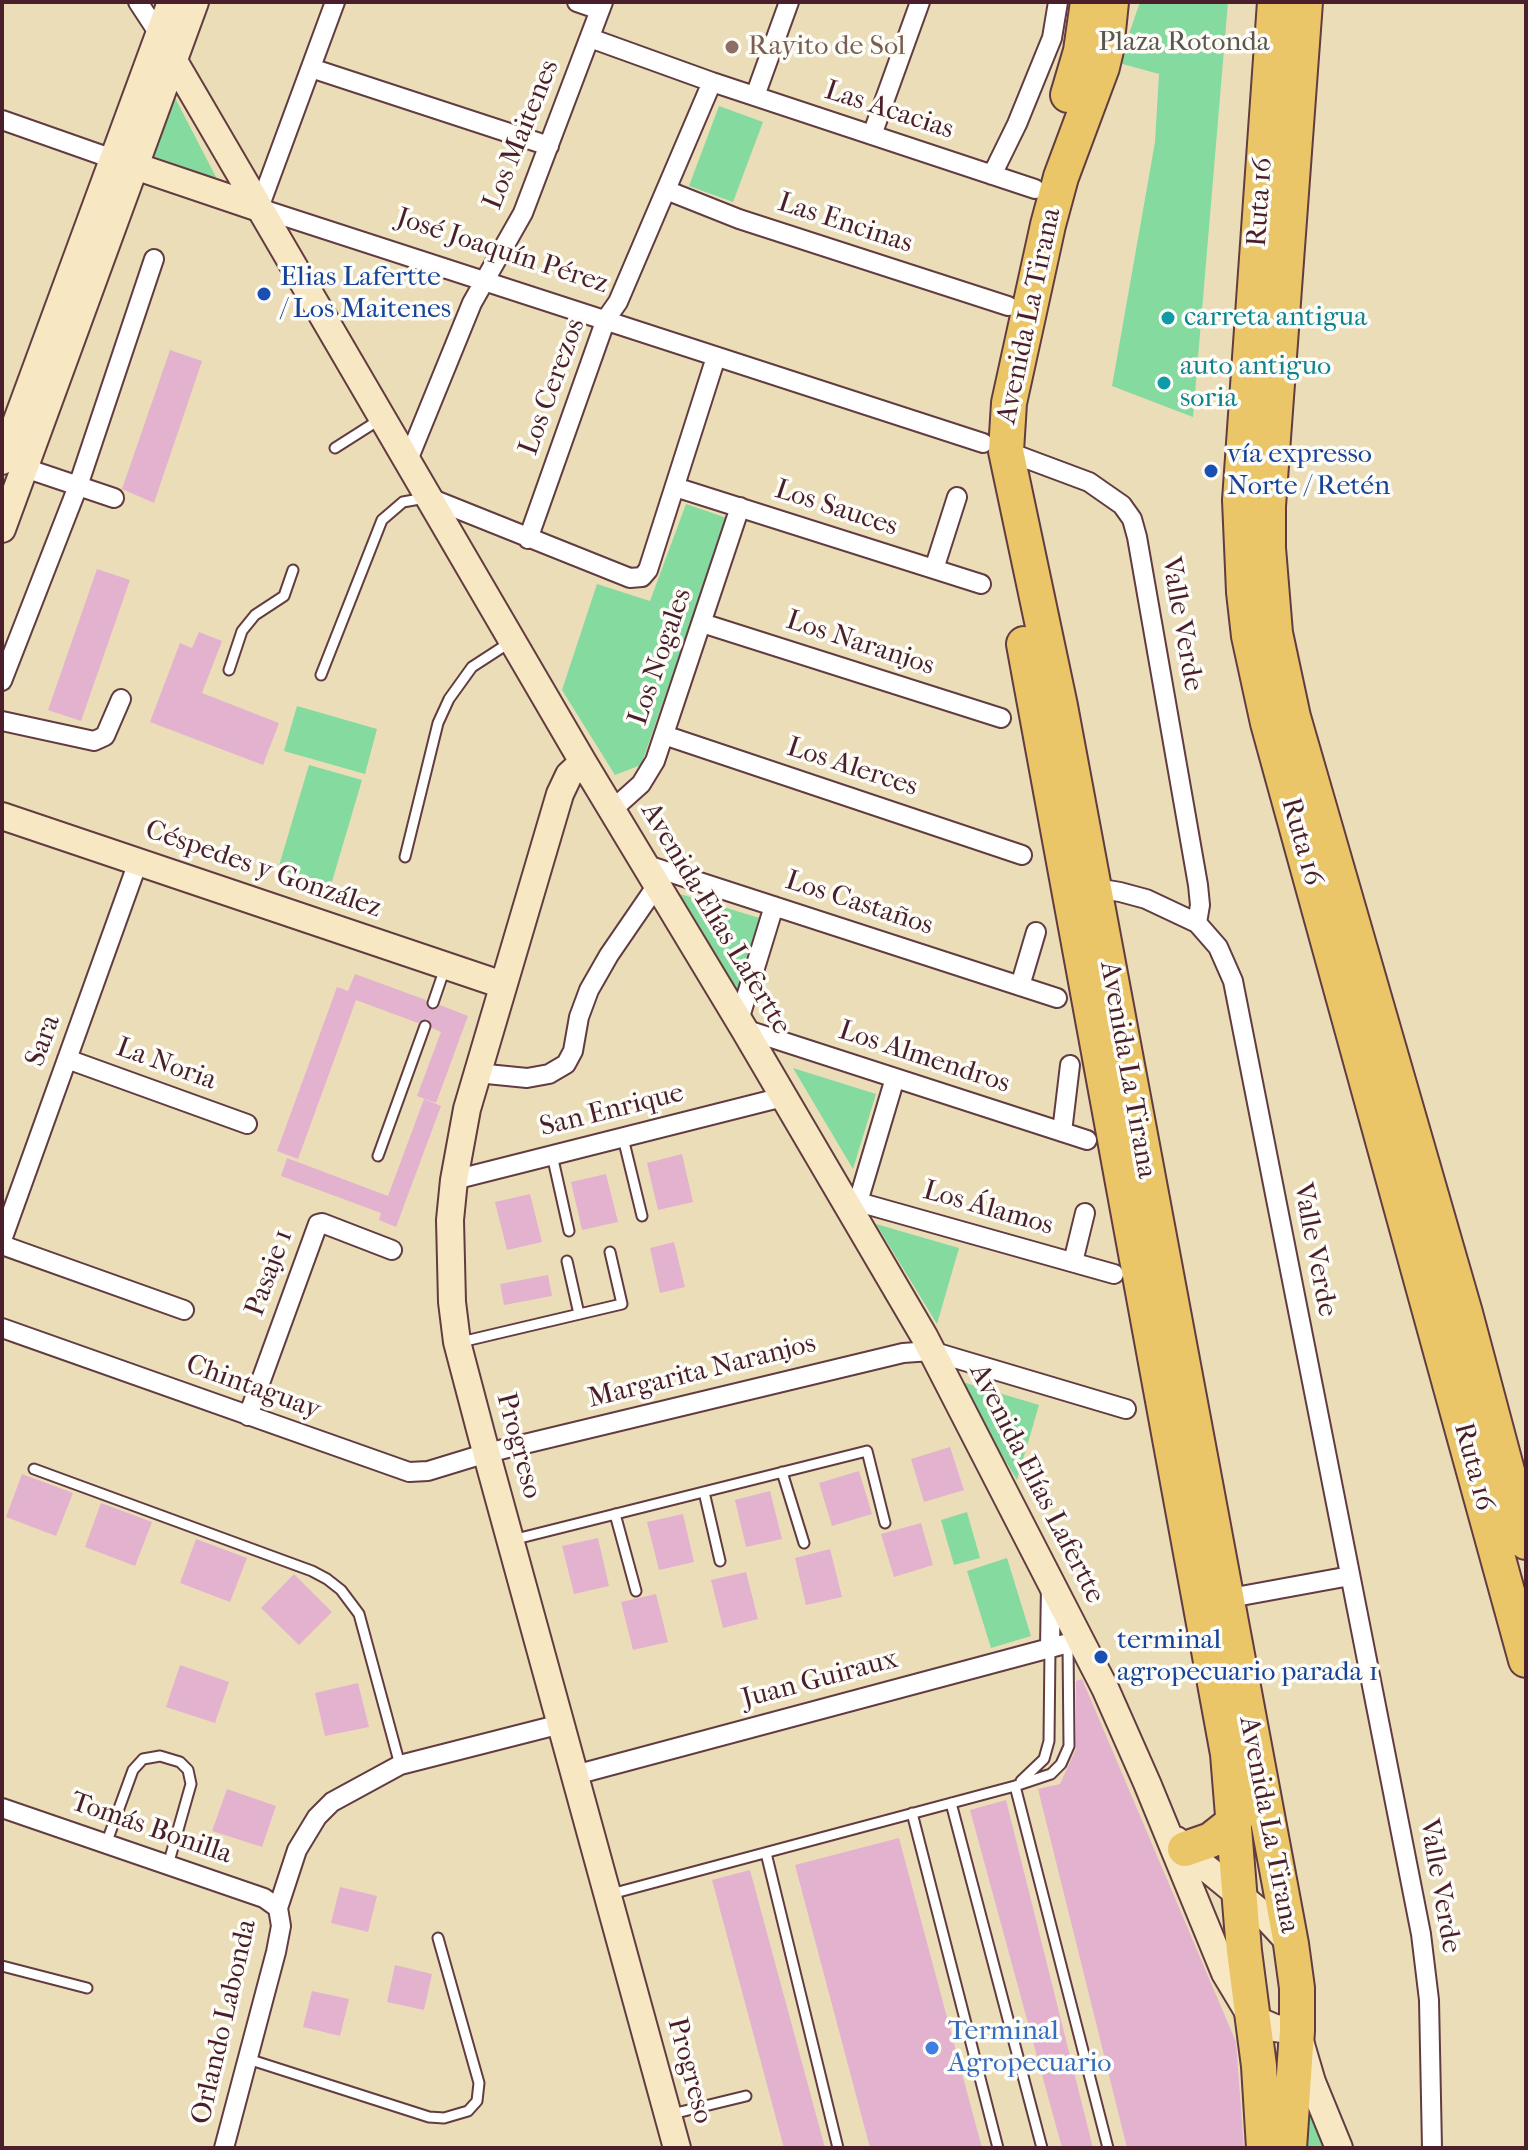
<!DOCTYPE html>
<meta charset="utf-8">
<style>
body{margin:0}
#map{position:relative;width:1528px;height:2150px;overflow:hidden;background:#ecddb9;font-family:"IM FELL French Canon",serif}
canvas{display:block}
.frame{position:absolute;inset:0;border:4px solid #4a1f2b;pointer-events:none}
</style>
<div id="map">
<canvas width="1528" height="2150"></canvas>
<div class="frame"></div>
</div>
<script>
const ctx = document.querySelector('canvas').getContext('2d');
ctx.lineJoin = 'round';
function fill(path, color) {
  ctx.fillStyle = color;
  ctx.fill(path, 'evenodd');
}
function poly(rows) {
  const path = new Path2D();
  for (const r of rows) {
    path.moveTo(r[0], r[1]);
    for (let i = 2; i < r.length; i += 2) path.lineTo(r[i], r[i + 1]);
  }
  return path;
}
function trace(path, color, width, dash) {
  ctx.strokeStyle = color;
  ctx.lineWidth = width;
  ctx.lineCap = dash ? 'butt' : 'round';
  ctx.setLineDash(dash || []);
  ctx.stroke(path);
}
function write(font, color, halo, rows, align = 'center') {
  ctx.font = font + ' "IM FELL French Canon",serif';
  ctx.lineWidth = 7;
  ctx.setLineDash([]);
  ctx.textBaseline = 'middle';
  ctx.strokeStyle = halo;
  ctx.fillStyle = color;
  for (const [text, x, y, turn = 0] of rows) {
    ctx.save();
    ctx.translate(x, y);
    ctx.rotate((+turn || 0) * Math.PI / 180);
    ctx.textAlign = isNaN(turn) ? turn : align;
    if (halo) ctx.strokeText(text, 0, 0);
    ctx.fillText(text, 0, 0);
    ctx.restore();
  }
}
fill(poly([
 [1140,2,1228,2,1193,417,1112,386,1155,142,1159,74,1119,63],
 [172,92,217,179,150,155],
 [719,106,763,122,733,202,689,186],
 [686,504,727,518,641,765,615,775,562,690,597,584,650,601],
 [297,706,377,729,365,774,284,751],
 [309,765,362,780,331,885,278,869],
 [680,894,763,919,740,994],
 [793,1068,876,1094,853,1169],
 [876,1224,959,1248,937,1324],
 [956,1380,1039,1405,1017,1480],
 [967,1512,980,1558,954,1565,941,1520],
 [1007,1558,1031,1636,991,1648,967,1571],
 [1305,2098,1331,2148,1307,2148]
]), '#84da9f');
fill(poly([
 [170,350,202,361,154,503,122,489],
 [97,569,130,580,81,721,48,710],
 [199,632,222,641,202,693,279,723,263,765,150,722,180,643,192,648],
 [355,974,426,1000,430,1010,435,1010,440,1005,468,1016,436,1103,417,1096,441,1032,432,1028,428,1019,423,1019,418,1023,356,1000,298,1159,277,1151,337,987,348,991],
 [424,1099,441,1106,396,1227,379,1220,381,1213,281,1176,287,1158,388,1196],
 [682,1154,693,1202,658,1210,647,1163],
 [606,1174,618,1222,582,1230,571,1182],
 [530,1194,542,1242,507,1250,495,1202],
 [674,1242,685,1287,660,1293,650,1248],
 [548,1275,552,1296,504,1305,500,1284],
 [950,1447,964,1490,924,1502,911,1459],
 [859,1471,872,1514,832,1526,819,1483],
 [22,1474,73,1493,56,1536,6,1517],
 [770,1491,782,1539,746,1547,735,1500],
 [101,1503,152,1522,135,1566,85,1547],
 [683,1514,694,1562,659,1570,647,1522],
 [921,1523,933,1565,894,1577,881,1534],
 [598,1538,609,1586,574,1594,562,1546],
 [196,1539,247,1558,230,1602,180,1583],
 [830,1549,842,1597,806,1605,795,1558],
 [746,1572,758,1619,723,1628,711,1580],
 [294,1574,332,1612,299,1645,261,1608],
 [656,1594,668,1642,633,1650,621,1602],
 [180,1665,229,1682,215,1723,166,1707],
 [1082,1679,1236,2042,1244,2148,1127,2148,1038,1789,1060,1784,1076,1749,1076,1681],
 [358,1683,369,1727,325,1736,315,1693],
 [227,1789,276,1806,262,1847,212,1831],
 [1006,1800,1093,2148,1062,2148,970,1810],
 [899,1838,982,2148,870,2148,795,1865],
 [750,1870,825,2148,784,2148,712,1880],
 [340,1887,377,1896,368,1932,331,1923],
 [395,1965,432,1974,424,2010,387,2002],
 [312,1991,349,1999,340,2036,303,2027]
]), '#e3b2cf');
const lane = poly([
 [335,448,379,420],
 [229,670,242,631,255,615,284,596,293,570],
 [321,675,382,520,403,502,425,498],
 [405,857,438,723,449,699,472,667,509,643],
 [433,1003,445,968],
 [623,1138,642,1216],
 [552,1155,569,1231],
 [378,1156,425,1026],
 [567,1261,579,1314],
 [461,1342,622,1304,610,1252],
 [34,1469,312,1571,327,1579,341,1590,359,1614,400,1765],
 [782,1472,804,1543],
 [704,1492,720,1561],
 [615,1514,636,1591],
 [512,1540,867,1451,885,1523],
 [1021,1781,1044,1759,1049,1741,1050,1648],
 [1015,1786,1108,2148],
 [951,1803,1042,2148],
 [912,1813,998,2148],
 [106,1844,133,1770,143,1759,160,1756,180,1762,188,1770,191,1784,168,1865],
 [766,1853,838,2148],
 [611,1894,1015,1786,1051,1774,1061,1764,1069,1746,1068,1643],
 [2,1966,87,1988],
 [248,2059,429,2117,444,2118,468,2111,477,2101,479,2083,438,1938],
 [672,2114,746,2096]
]);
const street = poly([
 [138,2,159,34],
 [335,2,259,208,983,443],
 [577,2,600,10],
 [590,38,712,82,1035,189],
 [311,68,549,146],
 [755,96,789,2],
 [2,120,113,159],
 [872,135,920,2],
 [992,175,1017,124,1052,38,1058,2],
 [666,190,739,219,1008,306],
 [1006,451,1089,482,1122,505,1132,519,1137,537,1198,885,1200,905,1197,923],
 [408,460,472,303,523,213,603,2],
 [25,468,114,498],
 [675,487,981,584],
 [430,498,630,578,642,577,648,570,716,357],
 [528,539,606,319,618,302,712,82],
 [934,569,957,497],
 [702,623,1001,718],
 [2,681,78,486,154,259],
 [2,721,94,741,105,736,121,699],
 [664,735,1022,855],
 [612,810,641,784,655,761,740,507],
 [644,864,1057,998],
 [1090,887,1120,892,1146,899,1197,923,1218,947,1233,981,1421,1934,1429,2000,1432,2148],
 [1020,986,1036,932],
 [739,1020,774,906],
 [744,1029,1087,1140],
 [67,1059,247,1124],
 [477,1073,527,1078,549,1074,566,1064,573,1051,579,1017,589,990,609,955,657,885],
 [1062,1132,1070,1065],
 [454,1180,783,1097],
 [858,1202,895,1078],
 [848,1208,858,1202,1114,1274],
 [2,1240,138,862],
 [2,1245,184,1310],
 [1073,1262,1085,1213],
 [2,1328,409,1472,428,1471,487,1453,903,1353,931,1351,1126,1409],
 [248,1416,318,1224,322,1223,392,1250],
 [1219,1600,1350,1576],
 [1050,1648,1051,1585],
 [575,1775,1080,1640],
 [2,1808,264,1898,278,1908],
 [224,2148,276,1952,281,1926,278,1908,297,1850,317,1817,332,1802,400,1765,561,1724]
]);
const secondary = poly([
 [174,61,583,762,744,1029,924,1336,1105,1688,1147,1783,1225,1973,1252,2018,1275,2028,1297,2031,1312,2082,1339,2148],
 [120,161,259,208],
 [2,461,171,2],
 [2,529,195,2],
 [583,762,569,775,560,794,467,1109,454,1180,450,1220,452,1302,457,1342,482,1437,677,2148],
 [2,816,503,985],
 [1176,1840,1199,1862,1266,1917,1291,1944]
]);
const highway = poly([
 [1111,2,1106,50,1102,67,1061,177,1048,225,1009,403,1006,451,1060,706,1291,1944,1297,1988,1297,2031,1289,2148],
 [1275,2,1240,500,1244,592,1249,636,1268,723,1526,1660],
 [1305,2,1268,506,1268,548,1275,633,1293,717,1465,1313,1526,1542],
 [1068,95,1081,51,1088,2],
 [1024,644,1228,1754,1244,1951,1259,2066,1264,2148],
 [1185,1849,1211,1840,1235,1821]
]);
trace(lane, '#623c40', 13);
trace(street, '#623c40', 22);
trace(secondary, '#623c40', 30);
trace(highway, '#623c40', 38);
trace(lane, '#fff', 9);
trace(street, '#fff', 18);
trace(secondary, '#f7e8c3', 26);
trace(highway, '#eac669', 34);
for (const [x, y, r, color] of [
 [732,47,8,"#8d6e63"],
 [264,294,8,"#1a4fb4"],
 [1168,318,8,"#0f9aa8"],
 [1164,383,8,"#0f9aa8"],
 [1211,471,8,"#1a4fb4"],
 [1101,1657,8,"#1a4fb4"],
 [932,2048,8,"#3f7fe0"]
]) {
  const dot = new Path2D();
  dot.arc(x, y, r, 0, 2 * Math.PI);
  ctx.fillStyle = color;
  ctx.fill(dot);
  trace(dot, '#fdfcf7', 3);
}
write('28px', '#5b574e', '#fdfcf7', [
 ["Plaza Rotonda",1184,43]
]);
write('28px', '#785e54', '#fdfcf7', [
 ["Rayito de Sol",748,47]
], 'left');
write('28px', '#4a1f2b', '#fdfcf7', [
 ["Las Acacias",889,111,18],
 ["Los Maitenes",522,135,-68],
 ["Ruta 16",1261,202,-86],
 ["Las Encinas",845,224,18],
 ["José Joaquín Pérez",502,252,18],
 ["Avenida La Tirana",1030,316,-78],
 ["Los Cerezos",553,387,-70],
 ["Los Sauces",836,509,18],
 ["Valle Verde",1181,624,80],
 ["Los Naranjos",860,644,18],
 ["Los Nogales",661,657,-71],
 ["Los Alerces",852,768,18],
 ["Ruta 16",1301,842,74],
 ["Céspedes y González",263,870,19],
 ["Los Castaños",859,904,18],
 ["Avenida Elías Lafertte",715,919,59],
 ["Sara",44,1041,-70],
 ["Los Almendros",924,1058,18],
 ["La Noria",166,1065,20],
 ["Avenida La Tirana",1127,1070,80],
 ["San Enrique",612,1111,-14],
 ["Los Álamos",988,1209,16],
 ["Valle Verde",1314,1250,79],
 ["Pasaje 1",270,1273,-70],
 ["Margarita Naranjos",702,1372,-14],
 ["Chintaguay",253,1388,20],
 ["Progreso",518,1446,75],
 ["Ruta 16",1473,1467,75],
 ["Avenida Elías Lafertte",1036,1484,63],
 ["Juan Guiraux",820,1680,-15],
 ["Avenida La Tirana",1268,1825,79],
 ["Tomás Bonilla",151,1829,19],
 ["Valle Verde",1439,1886,80],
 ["Orlando Labonda",225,2022,-77],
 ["Progreso",689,2071,75]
]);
write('28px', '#164399', '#fdfcf7', [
 ["Elias Lafertte",280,278],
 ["/ Los Maitenes",280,310],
 ["vía expresso",1227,455],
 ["Norte / Retén",1227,487],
 ["terminal",1117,1641],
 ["agropecuario parada 1",1117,1673]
], 'left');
write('28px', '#0d838f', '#fdfcf7', [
 ["carreta antigua",1184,318],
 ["auto antiguo",1180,367],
 ["soria",1180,399]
], 'left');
write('28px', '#366cbe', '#fdfcf7', [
 ["Terminal",948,2032],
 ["Agropecuario",948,2064]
], 'left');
</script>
